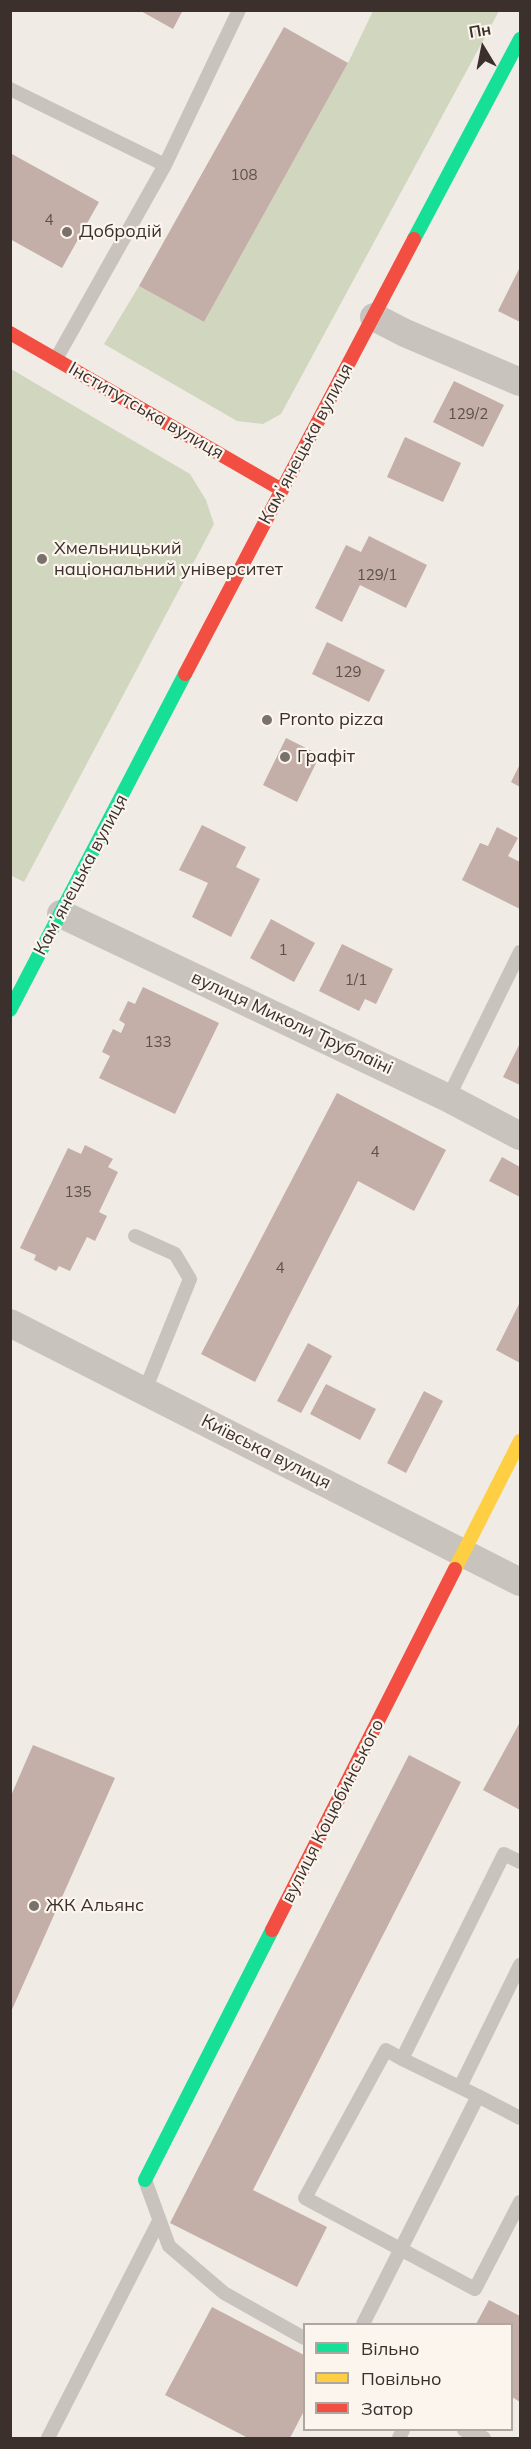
<!DOCTYPE html>
<meta charset="utf-8">
<style>
body{margin:0}
#map{position:relative;width:531px;height:2449px;overflow:hidden;background:#f0ebe5;font-family:Mulish,sans-serif}
canvas{display:block}
.frame{position:absolute;inset:0;border:12px solid #3b302b;pointer-events:none}
.legend{position:absolute;left:303px;top:2323px;width:210px;height:108px;box-sizing:border-box;background:#fbf5ee;border:2px solid #aea6a0;margin:0;padding:8px 10px;list-style:none;font-size:18px;color:#3b302b}
.legend li{display:flex;align-items:center;gap:12px;height:30px}
.legend b{width:30px;border:2px solid #aea6a0}
.north{position:absolute;left:453px;top:18px;width:60px;height:60px;-webkit-text-stroke:4px #fbf5ee;paint-order:stroke;rotate:350deg;font-size:16px;font-weight:700;line-height:24px;text-align:center;color:#3b302b}
.north::after{content:'';display:block;margin:auto;width:21px;height:27px;background:#3b302b;clip-path:polygon(50% 0,100% 100%,50% 72%,0 100%)}
</style>
<div id="map">
<canvas width="531" height="2449"></canvas>
<div class="frame"></div>
<ul class="legend">
<li><b style="height:8px;background:#16e098"></b>Вільно</li>
<li><b style="height:8px;background:#ffcf43"></b>Повільно</li>
<li><b style="height:8px;background:#f24e42"></b>Затор</li>
</ul>
<div class="north">Пн</div>
</div>
<script>
const ctx = document.querySelector('canvas').getContext('2d');
ctx.lineJoin = 'round';
function fill(path, color) {
  ctx.fillStyle = color;
  ctx.fill(path, 'evenodd');
}
function poly(rows) {
  const path = new Path2D();
  for (const r of rows) {
    path.moveTo(r[0], r[1]);
    for (let i = 2; i < r.length; i += 2) path.lineTo(r[i], r[i + 1]);
  }
  return path;
}
function trace(path, color, width, dash) {
  ctx.strokeStyle = color;
  ctx.lineWidth = width;
  ctx.lineCap = dash ? 'butt' : 'round';
  ctx.setLineDash(dash || []);
  ctx.stroke(path);
}
function write(font, color, halo, rows, align = 'center') {
  ctx.font = font + ' Mulish,sans-serif';
  ctx.lineWidth = 4.5;
  ctx.setLineDash([]);
  ctx.textBaseline = 'middle';
  ctx.strokeStyle = halo;
  ctx.fillStyle = color;
  for (const [text, x, y, turn = 0] of rows) {
    ctx.save();
    ctx.translate(x, y);
    ctx.rotate((+turn || 0) * Math.PI / 180);
    ctx.textAlign = isNaN(turn) ? turn : align;
    if (halo) ctx.strokeText(text, 0, 0);
    ctx.fillText(text, 0, 0);
    ctx.restore();
  }
}
fill(poly([
 [373,11,499,11,281,414,263,424,237,421,104,344,139,286,204,322,348,63],
 [11,369,190,474,206,500,214,524,24,882,10,875]
]), '#d1d6bf');
fill(poly([
 [139,10,183,10,173,29],
 [284,27,348,63,204,322,139,286],
 [10,153,99,202,62,268,10,239],
 [520,267,520,322,498,311],
 [454,381,504,405,483,447,433,422],
 [405,437,461,463,443,502,387,477],
 [369,536,427,565,406,608,360,585,342,622,315,608,346,545,361,552],
 [327,642,385,670,369,702,312,674],
 [286,738,320,755,297,802,263,785],
 [520,764,520,787,511,782],
 [202,825,246,847,236,867,260,879,231,937,192,917,208,883,179,870],
 [497,827,518,838,508,856,520,862,520,909,462,880,480,843,488,846],
 [271,919,315,943,294,982,250,958],
 [342,944,393,969,376,1004,365,999,359,1011,319,991],
 [143,987,219,1023,175,1114,99,1078,110,1056,102,1052,113,1029,121,1033,125,1024,119,1020,128,1001,135,1004],
 [520,1043,520,1085,503,1077],
 [337,1093,446,1150,414,1211,358,1181,255,1382,201,1354],
 [85,1145,113,1159,108,1167,118,1172,99,1212,107,1216,95,1241,87,1237,70,1271,59,1266,56,1271,34,1260,36,1255,20,1248,68,1148,81,1154],
 [502,1157,520,1167,520,1197,489,1181],
 [520,1302,520,1363,496,1350],
 [308,1343,332,1356,301,1413,277,1401],
 [326,1384,376,1409,360,1440,310,1414],
 [424,1391,443,1401,406,1473,387,1463],
 [520,1722,520,1810,483,1790],
 [33,1745,115,1778,10,2014,10,1798],
 [409,1755,461,1782,253,2190,327,2227,297,2287,170,2223],
 [489,2300,520,2316,520,2402,512,2397,512,2324,476,2324],
 [212,2307,304,2355,304,2411,290,2438,248,2438,165,2395]
]), '#c3afa7');
trace(poly([
 [10,89,165,165],
 [56,359,165,165,239,10],
 [448,1098,520,952],
 [135,1236,175,1254,190,1279,145,1390],
 [402,2059,386,2050,305,2198,475,2289,520,2202],
 [460,2087,520,1965],
 [478,2096,520,2118],
 [145,2180,169,2246,224,2293,304,2338],
 [363,2324,478,2096,402,2059,504,1854,520,1862],
 [464,2430,484,2438],
 [48,2438,159,2221],
 [399,2438,403,2430]
]), '#c9c3be', 14);
trace(poly([
 [374,317,405,333,520,382],
 [61,914,448,1098,520,1136],
 [10,1323,520,1582]
]), '#c9c3be', 28);
trace(poly([
 [414,239,520,39],
 [10,1010,185,674],
 [145,2180,272,1930]
]), '#16e098', 14);
trace(poly([
 [455,1569,520,1441]
]), '#ffcf43', 14);
trace(poly([
 [10,333,282,490],
 [185,674,414,239],
 [272,1930,455,1569]
]), '#f24e42', 14);
for (const [x, y, r, color] of [
 [67,232,6,"#7a716c"],
 [42,559,6,"#7a716c"],
 [267,720,6,"#7a716c"],
 [285,757,6,"#7a716c"],
 [34,1906,6,"#7a716c"]
]) {
  const dot = new Path2D();
  dot.arc(x, y, r, 0, 2 * Math.PI);
  ctx.fillStyle = color;
  ctx.fill(dot);
  trace(dot, '#fbf5ee', 2);
}
write('15px', '#5d504a', null, [
 ["108",244,175],
 ["4",49,220],
 ["129/2",468,414],
 ["129/1",377,575],
 ["129",348,672],
 ["1",283,950],
 ["1/1",356,980],
 ["133",158,1042],
 ["4",375,1152],
 ["135",78,1192],
 ["4",280,1268]
]);
write('18px', '#3b302b', '#fbf5ee', [
 ["Добродій",79,232],
 ["Хмельницький",54,549],
 ["національний університет",54,570],
 ["Pronto pizza",279,720],
 ["Графіт",297,757],
 ["ЖК Альянс",46,1906]
], 'left');
write('18px', '#3b302b', '#fbf5ee', [
 ["Інститутська вулиця",146,411,30],
 ["Камʼянецька вулиця",306,444,-62],
 ["Камʼянецька вулиця",81,875,-62],
 ["вулиця Миколи Трублаїні",292,1023,25],
 ["Київська вулиця",266,1452,27],
 ["вулиця Коцюбинського",333,1811,-63]
]);
</script>
